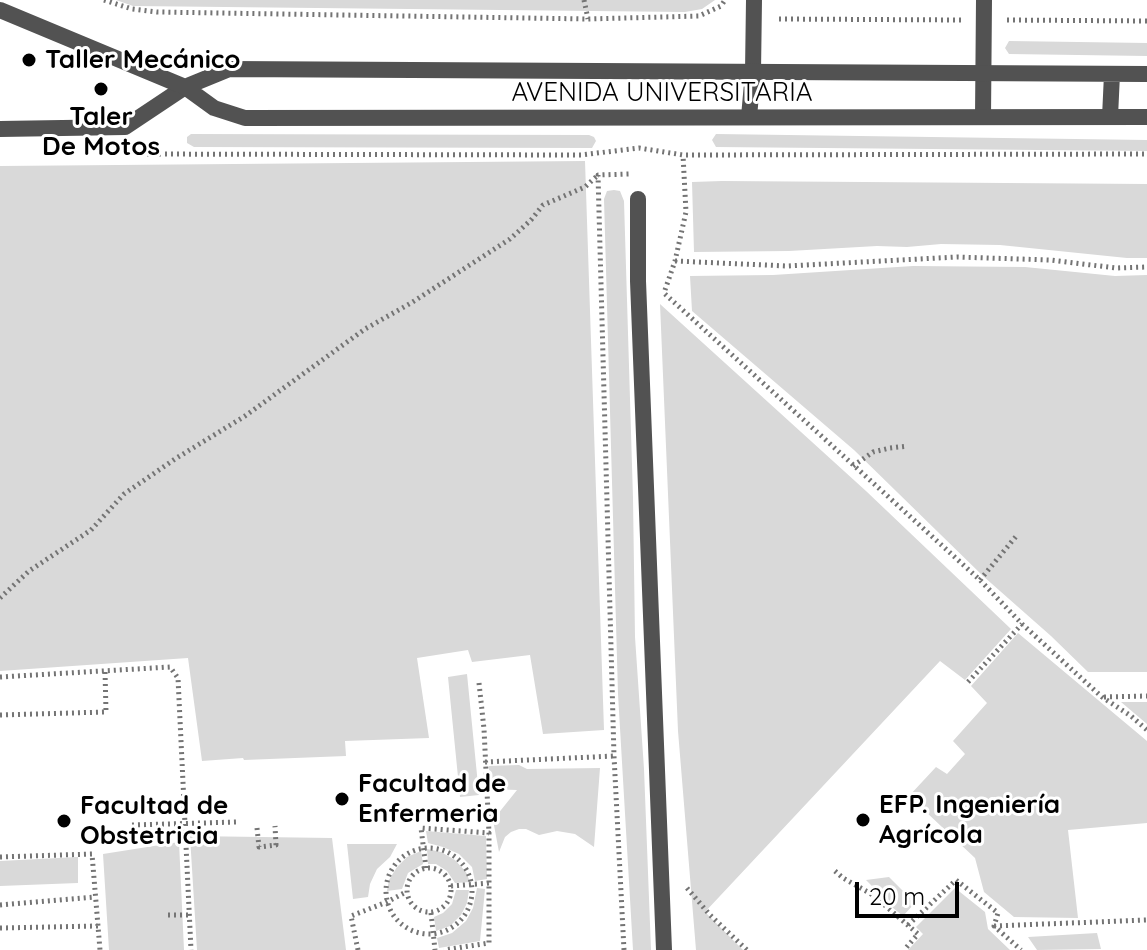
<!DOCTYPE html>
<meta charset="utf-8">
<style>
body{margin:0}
#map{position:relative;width:1147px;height:950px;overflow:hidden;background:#fff;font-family:Quicksand,sans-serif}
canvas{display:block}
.scale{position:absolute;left:855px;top:882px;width:104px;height:36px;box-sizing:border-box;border:4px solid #000;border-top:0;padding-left:10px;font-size:24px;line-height:28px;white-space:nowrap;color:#000;-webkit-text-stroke:6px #fff;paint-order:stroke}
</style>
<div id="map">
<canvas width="1147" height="950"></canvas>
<div class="scale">20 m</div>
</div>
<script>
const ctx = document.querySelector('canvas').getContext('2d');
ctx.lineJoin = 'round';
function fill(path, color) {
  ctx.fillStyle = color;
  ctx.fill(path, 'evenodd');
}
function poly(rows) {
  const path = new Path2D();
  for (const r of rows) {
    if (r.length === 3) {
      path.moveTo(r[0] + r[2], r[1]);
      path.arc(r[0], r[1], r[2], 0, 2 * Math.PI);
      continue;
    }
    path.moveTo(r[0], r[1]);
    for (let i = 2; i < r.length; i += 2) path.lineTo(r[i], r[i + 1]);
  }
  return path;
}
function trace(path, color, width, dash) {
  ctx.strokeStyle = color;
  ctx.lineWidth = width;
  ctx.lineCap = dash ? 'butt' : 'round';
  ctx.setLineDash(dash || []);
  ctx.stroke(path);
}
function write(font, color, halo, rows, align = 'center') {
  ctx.font = font + ' Quicksand,sans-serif';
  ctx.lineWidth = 6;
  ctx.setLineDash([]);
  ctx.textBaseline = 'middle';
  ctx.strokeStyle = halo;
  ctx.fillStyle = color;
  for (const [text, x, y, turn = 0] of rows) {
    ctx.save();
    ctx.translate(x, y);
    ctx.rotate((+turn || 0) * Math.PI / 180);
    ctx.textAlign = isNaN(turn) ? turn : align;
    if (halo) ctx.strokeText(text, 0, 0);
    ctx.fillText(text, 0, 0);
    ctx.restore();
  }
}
fill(poly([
 [116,0,715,0,702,9,685,12,133,6],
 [1009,41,1147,43,1147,56,1009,54,1005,48],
 [191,134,589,135,594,137,596,141,592,148,194,147,187,143,187,137],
 [716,134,1147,140,1147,151,716,147,712,140],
 [585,161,604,730,543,734,530,655,472,662,468,650,417,658,429,738,345,741,346,756,244,760,243,758,202,761,188,658,0,671,0,166],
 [722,181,1147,184,1147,258,1127,258,1000,245,941,244,907,247,877,246,789,251,694,252,692,182],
 [614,190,620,191,624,201,633,498,635,637,644,769,651,950,633,950,618,694,604,199,607,191],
 [913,266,1025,267,1115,276,1147,275,1147,672,1088,672,1051,636,983,576,854,450,692,311,690,276,773,275],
 [660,304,866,491,1011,629,965,680,940,661,705,912,743,950,696,950,678,731],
 [1018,633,1147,741,1147,823,1068,830,1078,918,1014,917,984,892,975,858,909,796,936,767,947,774,965,754,953,741,987,703,971,686],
 [467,674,479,795,460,797,448,677],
 [1121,702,1147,702,1147,724],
 [519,765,527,769,600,768,594,847,575,834,557,831,539,835,526,829,519,829,511,832,505,837,499,852,493,820,517,790,489,789,489,766],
 [426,831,486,836,487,879,475,881,472,867,459,854,443,847,428,843],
 [190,836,332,838,346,950,197,950],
 [179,842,184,950,109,950,103,854],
 [347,844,397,844,390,857,377,869,370,884,368,897,353,899],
 [427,849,441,852,455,860,466,872,470,882,455,883,447,871,436,864,428,864],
 [421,851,423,864,408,873,402,889,387,891,389,880,397,867,407,857],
 [78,857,78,883,0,886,0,861],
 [889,877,915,903,903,916,882,899,880,894,866,880],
 [477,888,485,889,480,941,439,948,437,938,452,933,466,921,473,908],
 [955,888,985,912,988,929,1010,950,908,950,923,934,916,927],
 [456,890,469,890,467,903,461,915,450,926,436,931,434,917,443,913,452,904],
 [1097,933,1101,949,1037,950,1028,937]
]), '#d9d9d9');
trace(poly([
 [104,0,132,9,157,12,588,19,699,16,721,6,725,0],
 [584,0,588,19],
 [779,19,961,20],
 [1007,20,1147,21],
 [129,154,581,155,639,148,683,155,1147,154],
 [675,261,787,266,957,257,1050,260,1116,268,1147,267],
 [665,290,675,261,686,212,683,155],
 [665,294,980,580,1022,624,1102,697,1131,716,1147,730],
 [853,466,873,452,890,448,908,446],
 [980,580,1018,534],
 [0,598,29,571,91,530,124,494,175,459,245,416,365,329,411,303,510,239,531,220,543,205,585,187,597,176],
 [0,677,170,667,178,678,191,950],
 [968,682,1022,624],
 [479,683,484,729,489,833],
 [1104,697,1147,696],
 [0,715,106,712,105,671],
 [485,762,614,756],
 [132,825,237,822],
 [257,828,259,847,276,845,275,826],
 [429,891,43],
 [0,857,92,854,100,950],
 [429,890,22],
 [426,868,421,828,489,833,489,943,444,950],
 [835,871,843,878,873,895,918,934,904,950],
 [451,886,490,883],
 [687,888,710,915,747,950],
 [0,905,95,897],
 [431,913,435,950],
 [168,915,189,915],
 [908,925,956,880,998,913,994,926,1021,950],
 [994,926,1147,920],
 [0,928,98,926],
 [358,950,351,916,387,902,406,892],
 [624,950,614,756,598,175,629,174]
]), '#747474', 5, [2, 4]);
trace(poly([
 [983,117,984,0],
 [638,199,638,281,664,950]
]), '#525252', 16);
trace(poly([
 [749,117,753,72,754,0],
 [0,129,125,127,185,87]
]), '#525252', 16);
trace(poly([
 [0,10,185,87,214,108,245,118,1147,117],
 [185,87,229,69,1147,74],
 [1110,117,1112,74]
]), '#525252', 16);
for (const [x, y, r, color] of [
 [29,60,8,"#000"],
 [101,89,8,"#000"],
 [342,799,8,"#000"],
 [863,820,8,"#000"],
 [64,821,8,"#000"]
]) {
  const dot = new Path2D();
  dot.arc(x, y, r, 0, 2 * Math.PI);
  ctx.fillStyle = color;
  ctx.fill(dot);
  trace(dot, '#fff', 3);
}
write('bold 26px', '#000', '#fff', [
 ["Taller Mecánico",45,60],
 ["Taler",101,117,"center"],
 ["De Motos",101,147,"center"],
 ["Facultad de",358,784],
 ["Enfermeria",358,814],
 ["EFP. Ingeniería",879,805],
 ["Agrícola",879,835],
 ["Facultad de",80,806],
 ["Obstetricia",80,836]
], 'left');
write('26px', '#000', '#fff', [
 ["AVENIDA UNIVERSITARIA",662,93]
]);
</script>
